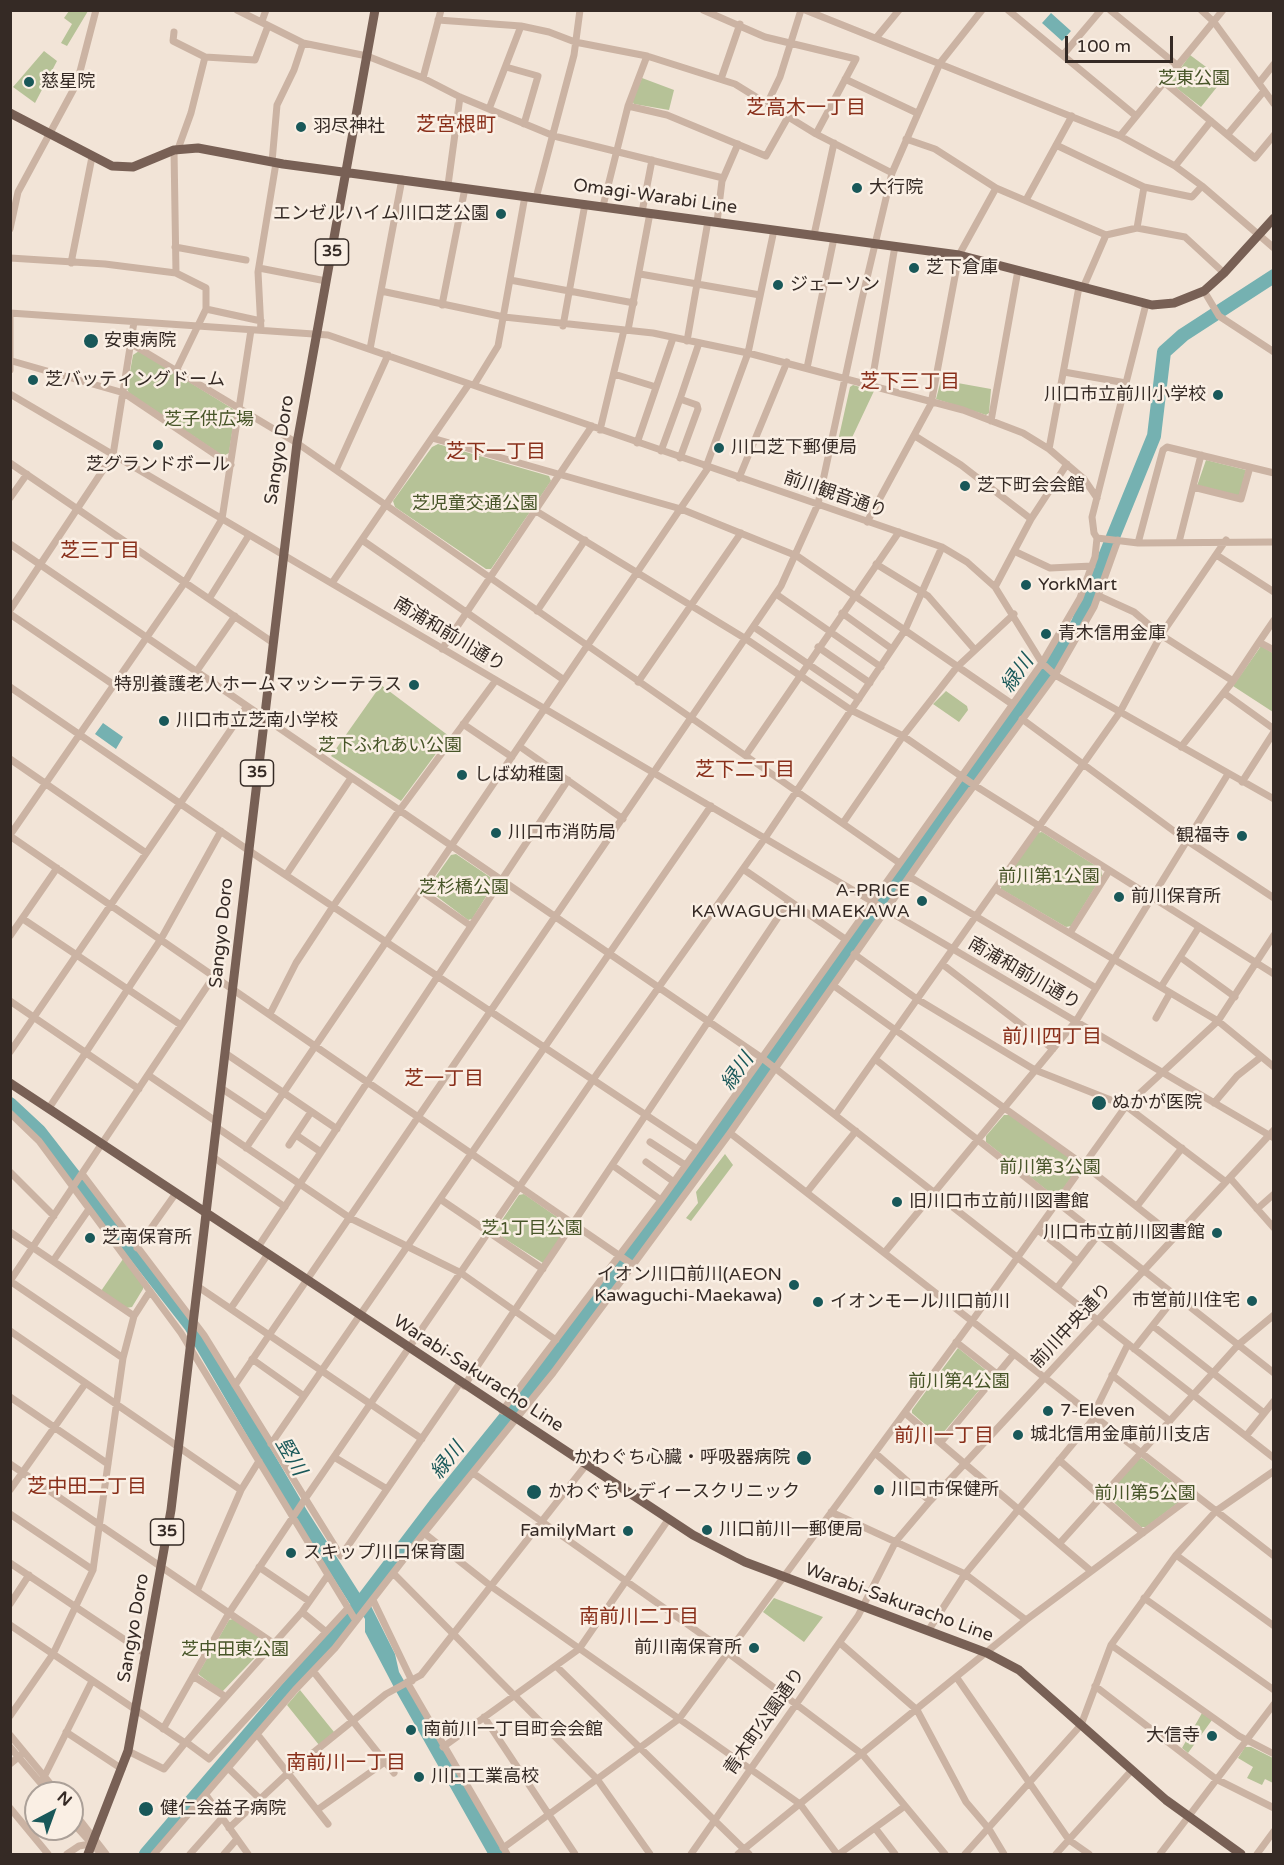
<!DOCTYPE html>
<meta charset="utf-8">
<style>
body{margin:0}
#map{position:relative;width:1284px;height:1865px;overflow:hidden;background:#f2e4d7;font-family:"Varela Round",sans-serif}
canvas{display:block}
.frame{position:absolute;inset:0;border:12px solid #352a25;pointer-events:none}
.north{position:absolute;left:24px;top:1781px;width:60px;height:60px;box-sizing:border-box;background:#faefe4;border:2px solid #aba098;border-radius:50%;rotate:41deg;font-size:16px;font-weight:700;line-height:24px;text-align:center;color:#352a25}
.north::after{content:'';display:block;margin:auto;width:21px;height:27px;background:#195859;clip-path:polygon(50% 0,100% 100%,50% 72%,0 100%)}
.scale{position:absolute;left:1065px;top:36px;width:108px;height:27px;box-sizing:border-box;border:3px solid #352a25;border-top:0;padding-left:8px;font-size:18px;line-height:21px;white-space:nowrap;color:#352a25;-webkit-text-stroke:4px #faefe4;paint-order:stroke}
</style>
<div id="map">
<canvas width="1284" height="1865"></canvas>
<div class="frame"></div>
<div class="north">N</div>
<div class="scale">100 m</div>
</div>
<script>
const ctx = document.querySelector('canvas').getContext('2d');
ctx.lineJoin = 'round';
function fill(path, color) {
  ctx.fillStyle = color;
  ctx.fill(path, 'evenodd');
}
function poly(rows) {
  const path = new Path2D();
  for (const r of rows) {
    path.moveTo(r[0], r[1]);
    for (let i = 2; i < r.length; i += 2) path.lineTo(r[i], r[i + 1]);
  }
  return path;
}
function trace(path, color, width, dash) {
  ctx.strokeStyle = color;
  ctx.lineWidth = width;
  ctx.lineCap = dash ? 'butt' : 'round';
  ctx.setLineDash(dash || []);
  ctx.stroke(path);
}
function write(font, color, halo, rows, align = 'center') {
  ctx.font = font + ' "Varela Round","Noto Sans JP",sans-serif';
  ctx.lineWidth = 5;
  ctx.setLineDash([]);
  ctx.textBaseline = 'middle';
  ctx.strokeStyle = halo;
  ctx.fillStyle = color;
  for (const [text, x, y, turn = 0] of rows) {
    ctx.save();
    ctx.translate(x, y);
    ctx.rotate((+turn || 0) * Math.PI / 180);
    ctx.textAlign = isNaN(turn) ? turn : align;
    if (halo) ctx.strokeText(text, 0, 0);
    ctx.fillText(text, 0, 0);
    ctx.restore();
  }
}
fill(poly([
 [69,11,88,11,67,46,61,43,72,24,64,18],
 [44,51,57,61,35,103,13,87],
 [1190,55,1221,78,1221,82,1201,107,1170,83],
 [642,78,674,90,669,110,634,104,632,101],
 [139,351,233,409,235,413,229,453,223,456,129,393,127,389,133,355],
 [941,380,991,389,989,413,986,415,936,399],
 [853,385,874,391,849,444,847,443,842,453,836,450,850,387],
 [438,444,549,476,551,481,491,569,486,569,395,507,393,501,432,447],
 [1206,460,1246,470,1239,497,1197,486],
 [1261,646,1273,653,1273,712,1233,686],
 [381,685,449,736,401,801,331,756],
 [946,691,967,706,968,710,959,722,933,704],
 [1042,832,1101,869,1102,876,1071,926,1066,927,1001,889,1001,885,1036,833],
 [456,854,493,879,494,884,472,919,468,920,427,889,451,855],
 [1004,1115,1010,1115,1077,1163,1077,1169,1059,1195,1053,1195,986,1142,986,1136],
 [725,1154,733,1165,691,1221,686,1218,698,1203,696,1192],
 [524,1194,567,1224,567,1229,543,1263,497,1234,496,1229,519,1195],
 [123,1259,143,1285,143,1289,132,1307,126,1308,101,1291],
 [958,1348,992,1375,942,1434,937,1435,912,1413,912,1410],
 [1142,1458,1186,1492,1186,1497,1146,1527,1141,1527,1108,1497,1107,1494,1139,1459],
 [774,1598,823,1617,804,1642,763,1612],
 [233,1619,265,1641,266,1646,222,1692,198,1674,229,1620],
 [300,1690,334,1732,319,1745,287,1705],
 [1202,1713,1212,1720,1188,1753,1182,1748],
 [1245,1747,1251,1747,1273,1758,1273,1783,1265,1779,1262,1785,1247,1778,1253,1767,1238,1758]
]), '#b6c297');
fill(poly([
 [1051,13,1071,31,1062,41,1042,23],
 [103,723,123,737,116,749,95,734],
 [364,1592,395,1654,399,1672,504,1854,488,1854,397,1693,365,1632,365,1619,354,1600]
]), '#75b1b1');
trace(poly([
 [10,1104,39,1131,191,1326,301,1514,362,1610],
 [146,1854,359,1605,435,1505,564,1345,673,1198,1051,665,1078,623,1154,436,1164,352,1183,335,1274,276]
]), '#75b1b1', 14);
trace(poly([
 [237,10,303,43,367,56,423,78,460,97,554,136,723,178],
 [703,10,765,37,856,59,816,134],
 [805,10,1120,136,1175,166,1202,186,1274,248],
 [1008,10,1136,116],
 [1110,10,1178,66],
 [1201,10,1214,22,1274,104],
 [438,20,521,26,549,32,575,42,647,56],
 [262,21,266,10],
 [174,32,173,41,205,57,255,60,268,26],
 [876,38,899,10],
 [1063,55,1101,10],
 [506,67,538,76,524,124],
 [423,78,441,10],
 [721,79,740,24],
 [845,79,917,113],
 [1164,82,1255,158,1274,135],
 [1259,83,1274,64],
 [767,104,780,77,801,10],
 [628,106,667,115,766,156,788,117],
 [489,109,521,26],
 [1228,134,1264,91],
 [1120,136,1223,10],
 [906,139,935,149,996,188,1106,235,1137,228,1185,237,1224,273],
 [1056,145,1144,187,1192,197,1202,186],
 [178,149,191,113,205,57],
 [174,150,176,273],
 [272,162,277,105,294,70,303,43],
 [1175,166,1211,121],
 [448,185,460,97],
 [536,198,574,55,580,10],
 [1026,200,1072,116],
 [603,206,628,106,647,56,735,84,816,134,892,173],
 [642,212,652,160],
 [717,222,722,181,738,144],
 [1137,228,1144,187],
 [10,229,18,192,77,83,96,10],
 [814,235,834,143],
 [175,247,246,260],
 [10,258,105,264,176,273,206,288,206,309,176,371],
 [71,263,92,157],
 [259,268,326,281],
 [640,274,760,295],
 [510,280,634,303],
 [1083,288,1106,235],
 [381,291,504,317,653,333,748,353,963,410,1023,433,1049,449,1084,479,1097,498],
 [1204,291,1219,316,1274,352],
 [1146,304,1092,517,1094,533,1097,538,1138,543,1274,542],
 [442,305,465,188],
 [206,309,261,321],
 [10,313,328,335,942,547,967,562,995,587,1042,663,1055,675,1274,799],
 [10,314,10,370],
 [563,326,585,204],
 [261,330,258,272,276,163],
 [628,330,650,213],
 [687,341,708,221],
 [130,343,297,443,898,862],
 [370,349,402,179],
 [12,361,124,393,231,465],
 [807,368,834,238],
 [1064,372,1126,383],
 [614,374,656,387],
 [474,385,498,346,525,196],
 [871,387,895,246],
 [10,394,1274,1138],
 [680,399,699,343],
 [991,421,1018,270],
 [600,430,624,330],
 [915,436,961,465,1031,519],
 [432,438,681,509,797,556,1012,704],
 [637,443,673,338],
 [1049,449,1079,287],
 [661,451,680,399,697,405,698,409,680,458],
 [10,463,272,642],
 [706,467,748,353,774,230],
 [336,470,388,355],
 [739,478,787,362],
 [1193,487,1241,499,1250,467],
 [10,498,27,474],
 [536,511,746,639,851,710,903,736,974,785,1274,974],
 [867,522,931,404,959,255,996,188],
 [362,540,564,680],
 [1179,542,1201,455],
 [1138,543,1163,450,1167,447,1274,473],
 [10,544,762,1058,1274,1458],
 [1014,551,1050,568,1092,566],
 [1218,556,1274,592],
 [876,564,928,596,975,650],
 [332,583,469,384],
 [995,587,1031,519,1067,464],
 [776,594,881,667],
 [1099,596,1134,612,1161,635,1233,681,1181,747],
 [209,599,249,535],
 [10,610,113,455,134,322],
 [537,611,585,540],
 [842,613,892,649],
 [10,614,114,685],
 [1274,620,1259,642,1274,650],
 [754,627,859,699],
 [818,647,870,683],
 [442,649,592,426],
 [196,672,235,616],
 [1233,681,1259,642],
 [638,682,741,533],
 [10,687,248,850,697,1149],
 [1224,693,1274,729],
 [1022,719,1186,840,1274,898],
 [463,724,512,757],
 [519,746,623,819],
 [746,755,899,532],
 [10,759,146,853],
 [1242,782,1274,732],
 [843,823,903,736,957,667,1014,614],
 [10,835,185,582,222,519,251,330],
 [10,836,633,1265],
 [743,869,845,939],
 [286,875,351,778],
 [910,877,1096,988],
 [995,889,1218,1021,1274,1067],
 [421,891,471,926],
 [23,919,181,1025],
 [1070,933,1109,871],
 [10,936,57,868],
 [854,954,917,999,1035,1070,1126,1106,1226,1182],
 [1180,957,1235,997],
 [942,964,1053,1049],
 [834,986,1084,1165,1175,1237],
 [1161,987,1199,927],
 [10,1001,139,1089],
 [270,1014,296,963,334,905,399,811,496,680],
 [1156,1018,1170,993],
 [10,1052,247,706],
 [225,1053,337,1129],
 [875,1059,1274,1373],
 [148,1075,217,1122],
 [221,1088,266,1118],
 [1214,1103,1237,1076,1261,1057],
 [49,1108,161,939,221,831],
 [10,1113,39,1141,181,1333,356,1621],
 [836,1114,1120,712,1161,635,1226,540],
 [216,1127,350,1218,461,1273,556,1340],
 [730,1133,1274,1556],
 [296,1135,321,1152],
 [650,1142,685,1165],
 [289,1145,311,1112],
 [246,1148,708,468],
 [213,1157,285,1207],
 [646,1162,674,1182],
 [612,1165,661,1200],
 [10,1172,54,1216],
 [83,1175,204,1335,341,1556,460,1383],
 [1230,1178,1274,1228],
 [807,1192,856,1131],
 [440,1199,543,1269],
 [1137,1206,1182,1148],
 [1257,1209,1274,1194],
 [1038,1230,1077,1261],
 [10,1232,134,1316],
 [258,1247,568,780],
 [137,1248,176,1193],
 [885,1252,1076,1021,1228,774],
 [53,1261,89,1209],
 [10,1281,214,976],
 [10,1281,123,1358],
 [197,1286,422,1439],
 [1057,1288,1098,1235],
 [231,1308,268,1254],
 [1153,1326,1264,1413],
 [10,1331,241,1490],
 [956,1342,997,1374],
 [1134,1349,1176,1296],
 [252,1359,304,1396],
 [1112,1375,1170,1421],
 [235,1385,781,586,818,504,862,299,892,173,940,63,982,10],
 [464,1386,789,901],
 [10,1397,108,1464],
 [502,1411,661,1200,1042,663,1080,598,1095,557,1097,538],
 [905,1413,1091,1571],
 [1093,1415,1128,1344],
 [1246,1436,1274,1401],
 [941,1442,1014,1354],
 [271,1444,711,806],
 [875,1453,930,1501],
 [334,1457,387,1489],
 [1059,1460,1143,1533],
 [10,1464,273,1643],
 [473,1473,728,1653,862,1754,945,1854],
 [10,1490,85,1384],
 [831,1512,965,1574,1026,1620],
 [10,1514,93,1570],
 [424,1533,492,1587,800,1804,837,1854],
 [1059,1544,1238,1345,1274,1315],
 [1176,1555,1274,1626],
 [10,1563,146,1654],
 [259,1567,309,1601],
 [393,1573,597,1779,650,1854],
 [197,1591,241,1490,259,1461],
 [1144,1598,1274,1690],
 [373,1600,412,1681],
 [10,1604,29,1575],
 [302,1612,325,1631],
 [10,1625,185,1743,302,1612,328,1575],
 [928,1631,965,1574,1095,1417],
 [840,1643,917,1710,966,1802,989,1829,1004,1854],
 [1111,1645,1239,1736,1274,1754],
 [556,1666,749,1854],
 [313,1671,394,1773],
 [193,1676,226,1697],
 [957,1678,1069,1840,1089,1854],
 [407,1682,507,1854],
 [1095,1686,1216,1779,1274,1808],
 [10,1716,53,1654,93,1570,123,1358,134,1316,150,1291],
 [484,1717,575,1854],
 [163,1729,229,1613,305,1499,597,1074,765,838,905,630,942,547],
 [66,1732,122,1769],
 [257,1734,328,1824],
 [10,1735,58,1793],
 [186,1742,209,1759,348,1608],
 [10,1747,49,1793],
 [443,1747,579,1649,668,1520],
 [128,1751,164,1769,185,1743],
 [10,1764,22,1754],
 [228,1768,260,1799],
 [41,1783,92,1681],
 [206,1795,248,1854],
 [10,1808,48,1854],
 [72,1810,106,1854],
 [317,1810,385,1762],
 [72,1822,101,1854],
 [229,1828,288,1773,386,1694,421,1675,586,1465],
 [875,1828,895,1854],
 [503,1848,679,1719,972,1321,1126,1106,1218,1021,1274,935],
 [67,1854,79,1846,90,1844],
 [154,1854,295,1690,335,1648,424,1533,553,1373,633,1265,730,1133,951,817,1055,675,1094,607,1118,540],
 [190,1854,222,1818],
 [224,1854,237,1839],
 [691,1854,858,1616,896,1541,930,1501,1274,1130],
 [738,1854,1026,1620,1195,1494],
 [839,1854,905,1806],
 [965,1854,1081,1725,1111,1645,1176,1555,1216,1511,1274,1471],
 [1056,1854,1132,1770],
 [1160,1854,1274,1704],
 [1257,1854,1274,1831]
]), '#cbb3a3', 7);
trace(poly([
 [10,113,112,166,133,167,174,150,198,148,283,164,959,255,1152,305,1174,303,1204,291,1224,273,1274,218],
 [10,1083,693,1535,745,1562,987,1653,1019,1670,1166,1800,1241,1854],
 [88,1854,128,1751,171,1510,297,443,375,10]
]), '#786055', 9);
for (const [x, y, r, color] of [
 [29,82,6,"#195859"],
 [301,127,6,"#195859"],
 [857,188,6,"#195859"],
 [501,214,6,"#195859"],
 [914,268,6,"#195859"],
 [778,285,6,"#195859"],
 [91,341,8,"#195859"],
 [33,380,6,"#195859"],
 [1218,395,6,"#195859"],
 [158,445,6,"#195859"],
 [719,448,6,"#195859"],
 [965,486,6,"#195859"],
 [1026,585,6,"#195859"],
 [1046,634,6,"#195859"],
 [414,685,6,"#195859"],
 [164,721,6,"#195859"],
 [462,775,6,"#195859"],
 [496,833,6,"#195859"],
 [1242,836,6,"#195859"],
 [1119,897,6,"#195859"],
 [922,901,6,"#195859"],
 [1099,1103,8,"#195859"],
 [897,1202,6,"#195859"],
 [1217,1233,6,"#195859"],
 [90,1238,6,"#195859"],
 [794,1285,6,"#195859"],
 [1252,1301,6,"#195859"],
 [818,1302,6,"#195859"],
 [1048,1411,6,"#195859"],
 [1018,1435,6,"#195859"],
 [804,1458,8,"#195859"],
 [879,1490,6,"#195859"],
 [534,1492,8,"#195859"],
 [707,1530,6,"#195859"],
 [628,1531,6,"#195859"],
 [291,1553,6,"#195859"],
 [754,1648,6,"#195859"],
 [411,1730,6,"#195859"],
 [1212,1736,6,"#195859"],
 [419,1777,6,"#195859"],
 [146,1809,8,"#195859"]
]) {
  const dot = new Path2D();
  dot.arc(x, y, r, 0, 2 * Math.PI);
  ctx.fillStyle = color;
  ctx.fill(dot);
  trace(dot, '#faefe4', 2);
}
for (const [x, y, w] of [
 [332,252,33],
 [257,773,33],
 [167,1532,33]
]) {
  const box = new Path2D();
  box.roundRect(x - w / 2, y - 13, w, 26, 4.5);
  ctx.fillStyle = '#faefe4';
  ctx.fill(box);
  trace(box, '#352a25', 1.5);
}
write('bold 16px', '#352a25', null, [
 ["35",332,252],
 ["35",257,773],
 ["35",167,1532]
]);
write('18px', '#475528', '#faefe4', [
 ["芝東公園",1194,79],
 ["芝子供広場",209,420],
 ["芝児童交通公園",475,504],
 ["芝下ふれあい公園",390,746],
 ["前川第1公園",1049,877],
 ["芝杉橋公園",464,888],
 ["前川第3公園",1050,1168],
 ["芝1丁目公園",532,1229],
 ["前川第4公園",959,1382],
 ["前川第5公園",1145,1494],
 ["芝中田東公園",235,1650]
]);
write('18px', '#352a25', '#faefe4', [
 ["慈星院",41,82],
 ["羽尽神社",313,127],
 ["大行院",869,188],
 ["エンゼルハイム川口芝公園",489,214,"right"],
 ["芝下倉庫",926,268],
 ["ジェーソン",790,285],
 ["安東病院",104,341],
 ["芝バッティングドーム",45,380],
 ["川口市立前川小学校",1206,395,"right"],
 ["川口芝下郵便局",731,448],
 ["芝グランドボール",158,465,"center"],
 ["芝下町会会館",977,486],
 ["YorkMart",1038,585],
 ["青木信用金庫",1058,634],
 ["特別養護老人ホームマッシーテラス",402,685,"right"],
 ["川口市立芝南小学校",176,721],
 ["しば幼稚園",474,775],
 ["川口市消防局",508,833],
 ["観福寺",1230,836,"right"],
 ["A-PRICE",910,891,"right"],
 ["KAWAGUCHI MAEKAWA",910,912,"right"],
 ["前川保育所",1131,897],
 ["ぬかが医院",1112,1103],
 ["旧川口市立前川図書館",909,1202],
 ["川口市立前川図書館",1205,1233,"right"],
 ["芝南保育所",102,1238],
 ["イオン川口前川(AEON",782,1275,"right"],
 ["Kawaguchi-Maekawa)",782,1296,"right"],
 ["市営前川住宅",1240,1301,"right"],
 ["イオンモール川口前川",830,1302],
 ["7-Eleven",1060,1411],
 ["城北信用金庫前川支店",1030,1435],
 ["かわぐち心臓・呼吸器病院",790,1458,"right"],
 ["川口市保健所",891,1490],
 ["かわぐちレディースクリニック",548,1492],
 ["川口前川一郵便局",719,1530],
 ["FamilyMart",616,1531,"right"],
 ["スキップ川口保育園",303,1553],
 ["前川南保育所",742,1648,"right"],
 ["南前川一丁目町会会館",423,1730],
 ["大信寺",1200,1736,"right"],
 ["川口工業高校",431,1777],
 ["健仁会益子病院",160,1809]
], 'left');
write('18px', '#352a25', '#faefe4', [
 ["Omagi-Warabi Line",655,197,8],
 ["Sangyo Doro",280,450,-81],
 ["前川観音通り",835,495,19],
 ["南浦和前川通り",449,635,31],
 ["Sangyo Doro",222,933,-84],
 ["南浦和前川通り",1024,974,30],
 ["前川中央通り",1072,1326,-47],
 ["Warabi-Sakuracho Line",478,1374,33],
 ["Warabi-Sakuracho Line",899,1603,20],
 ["Sangyo Doro",134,1628,-80],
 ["青木町公園通り",765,1722,-55]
]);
write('20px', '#892f1a', '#faefe4', [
 ["芝高木一丁目",806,109],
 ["芝宮根町",456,126],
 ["芝下三丁目",910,383],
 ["芝下一丁目",496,453],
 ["芝三丁目",100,552],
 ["芝下二丁目",745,771],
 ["前川四丁目",1052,1038],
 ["芝一丁目",444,1080],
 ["前川一丁目",944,1437],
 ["芝中田二丁目",87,1488],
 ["南前川二丁目",639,1618],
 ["南前川一丁目",346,1764]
]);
write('italic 20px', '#195859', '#faefe4', [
 ["緑川",1018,674,-55],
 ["緑川",738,1072,-55],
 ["竪川",290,1457,60],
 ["緑川",448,1461,-52]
]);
</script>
